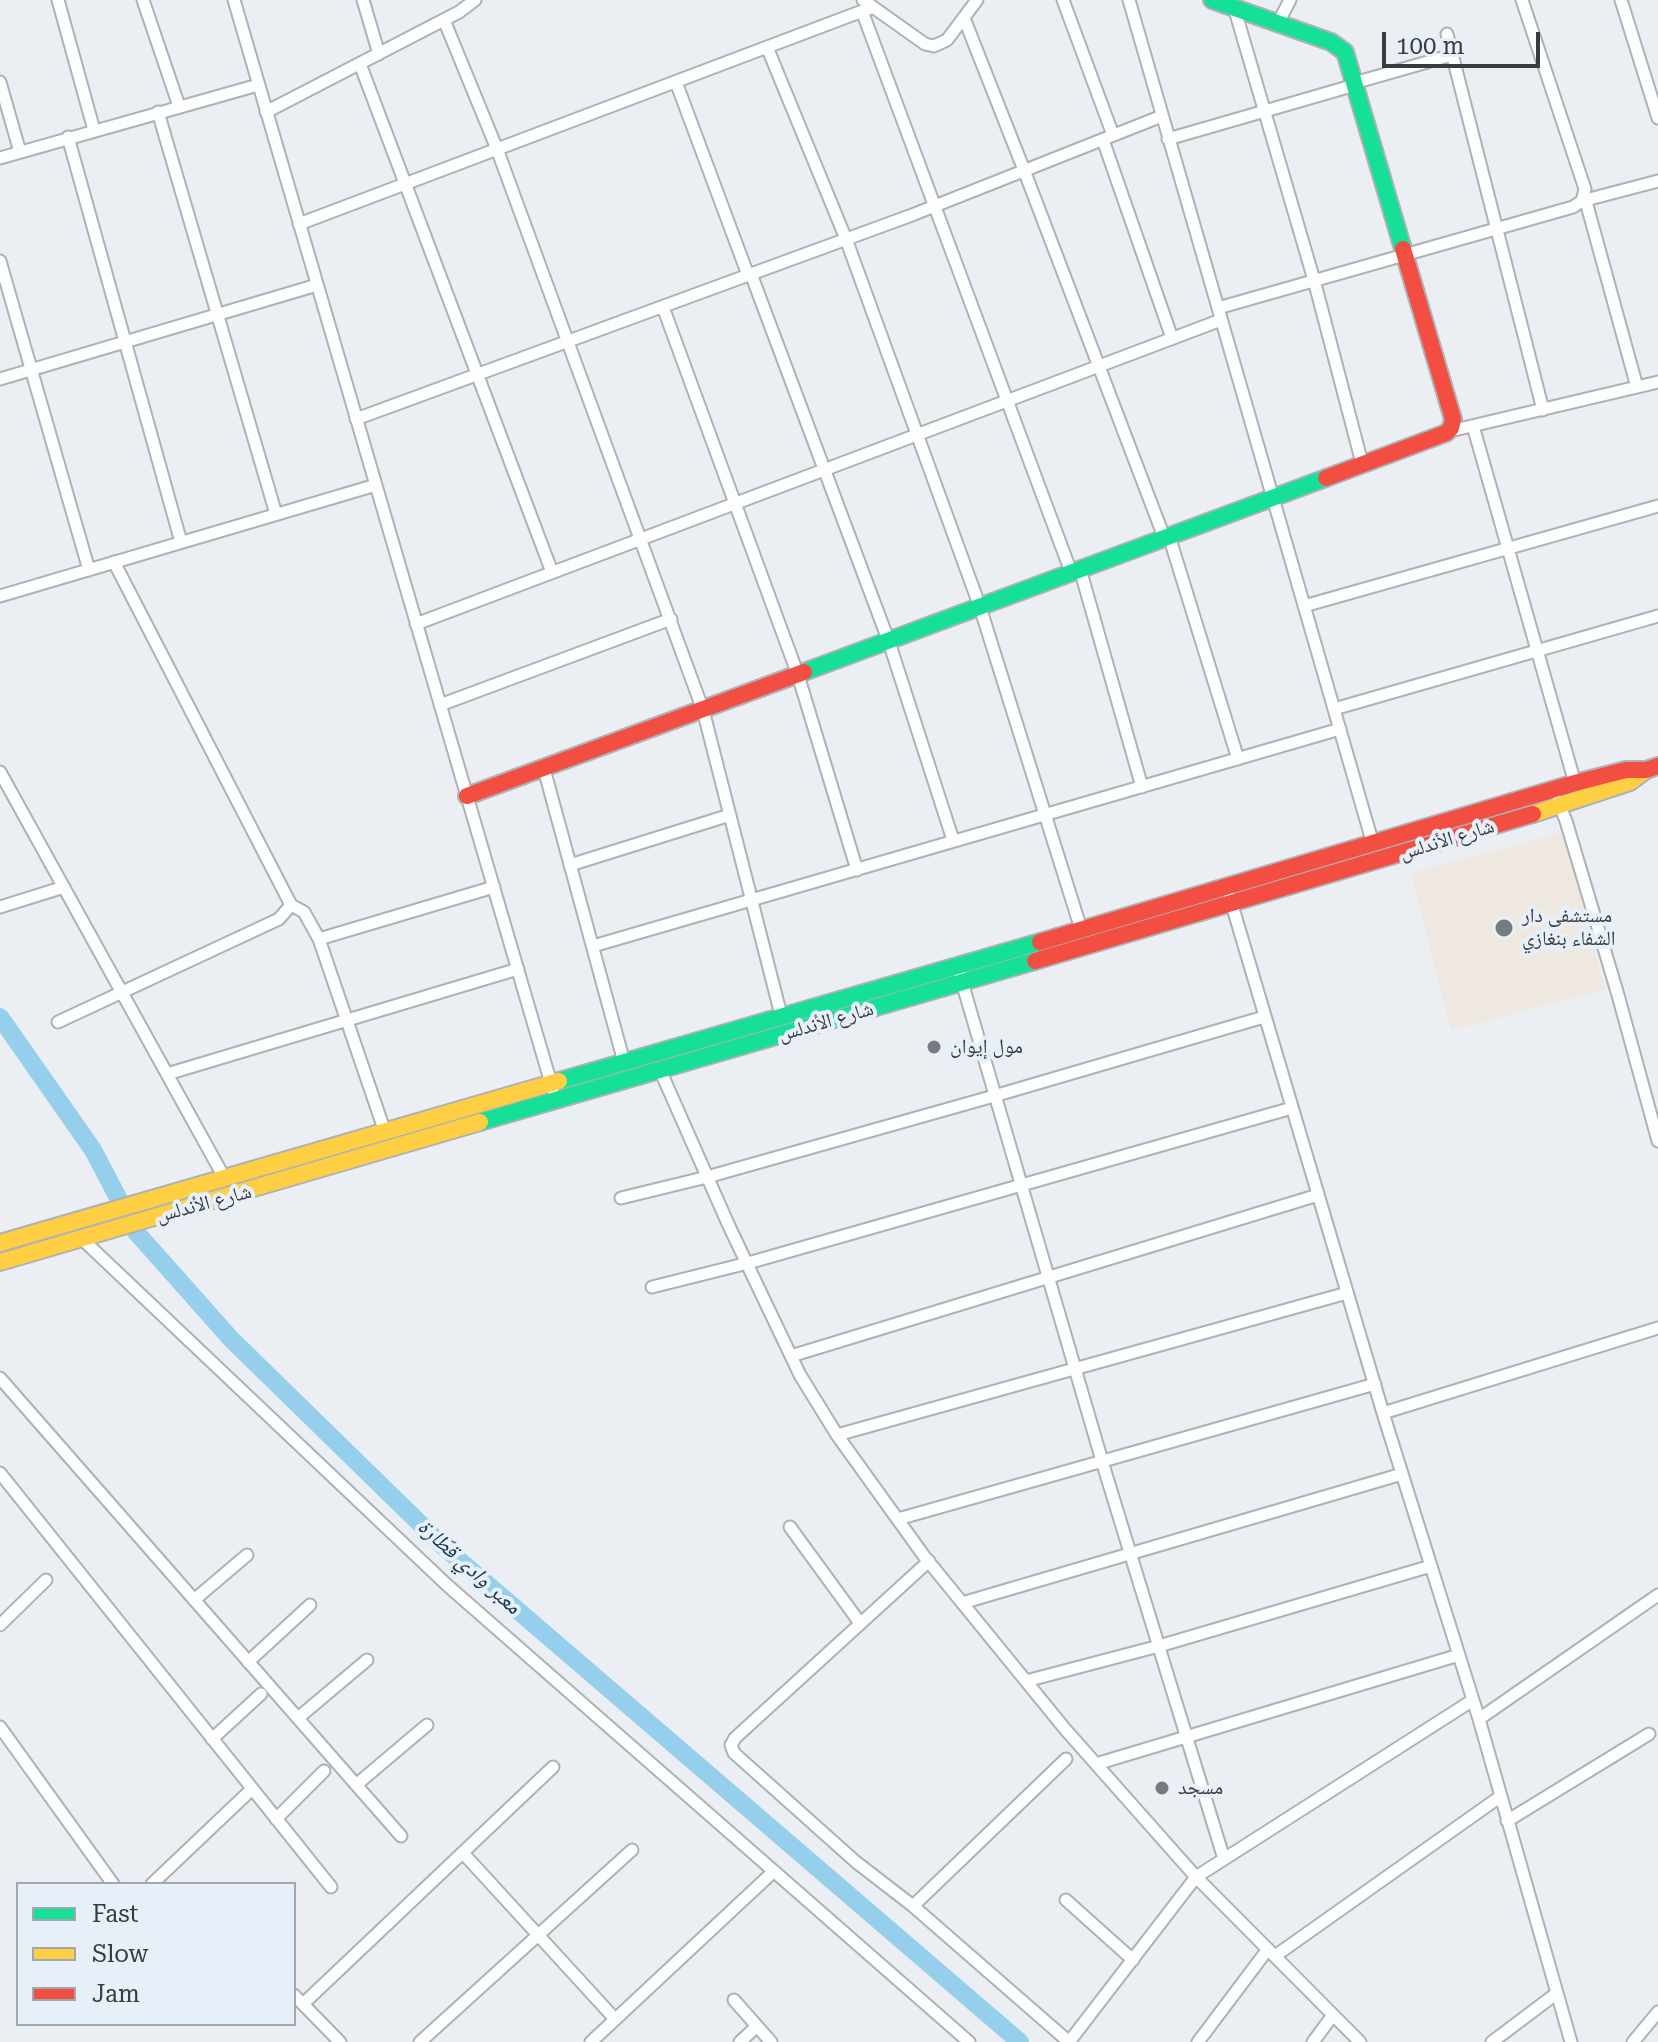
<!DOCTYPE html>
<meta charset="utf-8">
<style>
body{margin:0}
#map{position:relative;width:1658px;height:2042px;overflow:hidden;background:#ebeff4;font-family:"Roboto Serif",serif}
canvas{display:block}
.legend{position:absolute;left:16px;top:1882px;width:280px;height:144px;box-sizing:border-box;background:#e7eff8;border:2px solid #a1a7ae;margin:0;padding:10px 14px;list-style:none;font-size:24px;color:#393c3f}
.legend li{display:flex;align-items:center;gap:16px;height:40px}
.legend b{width:40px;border:2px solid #a1a7ae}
.scale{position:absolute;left:1382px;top:32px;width:158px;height:36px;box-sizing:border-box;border:4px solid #393c3f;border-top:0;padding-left:10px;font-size:24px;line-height:28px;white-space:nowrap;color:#393c3f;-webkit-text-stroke:6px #e7eff8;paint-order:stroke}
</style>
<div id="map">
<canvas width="1658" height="2042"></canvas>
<ul class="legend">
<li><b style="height:10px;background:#16e098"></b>Fast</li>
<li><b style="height:10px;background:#ffcf43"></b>Slow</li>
<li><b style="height:10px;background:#f24e42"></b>Jam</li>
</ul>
<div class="scale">100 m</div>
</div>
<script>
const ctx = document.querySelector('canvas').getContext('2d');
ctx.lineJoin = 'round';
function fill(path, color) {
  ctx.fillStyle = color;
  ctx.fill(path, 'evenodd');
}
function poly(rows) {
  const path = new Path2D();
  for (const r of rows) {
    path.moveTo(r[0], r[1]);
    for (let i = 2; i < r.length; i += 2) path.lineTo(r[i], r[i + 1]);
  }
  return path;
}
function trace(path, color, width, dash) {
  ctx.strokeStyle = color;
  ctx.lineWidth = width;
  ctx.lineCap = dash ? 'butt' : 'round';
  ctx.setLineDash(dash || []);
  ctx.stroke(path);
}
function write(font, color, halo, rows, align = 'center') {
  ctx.font = font + ' "Roboto Serif","Noto Naskh Arabic",serif';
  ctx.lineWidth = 8;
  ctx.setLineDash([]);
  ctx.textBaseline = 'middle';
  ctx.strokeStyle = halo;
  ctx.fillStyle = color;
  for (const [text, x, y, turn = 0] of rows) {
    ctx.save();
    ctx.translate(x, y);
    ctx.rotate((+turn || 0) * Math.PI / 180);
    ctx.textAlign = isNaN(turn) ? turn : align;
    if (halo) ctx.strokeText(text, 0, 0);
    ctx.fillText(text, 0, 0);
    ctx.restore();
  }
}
fill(poly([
 [1564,832,1605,990,1451,1030,1411,873]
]), '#eee8e0');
trace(poly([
 [0,1017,93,1150,136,1232,231,1339,444,1547,1020,2042]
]), '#95cfec', 18);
const street = poly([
 [58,0,94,130],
 [143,0,179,106],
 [234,0,553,1090],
 [363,0,379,54],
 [863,0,925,44,934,46,947,40,977,0],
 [1063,0,1113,135],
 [1129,0,1373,844],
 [1621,0,1658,118],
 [1234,7,1314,280,1362,463],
 [862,11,1071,572],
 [964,18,1024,170,1164,537],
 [444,20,497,149,703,710,781,1015],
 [1278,23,1290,0],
 [1447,34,1543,410],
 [767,47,846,239,980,607,1081,929],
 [360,64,552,572],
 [0,82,20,152],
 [676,82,748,275],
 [1354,83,1452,55],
 [158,112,276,514],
 [266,112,459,12,475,0],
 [68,137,181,542],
 [1168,139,1355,85],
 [1103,140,1172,338],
 [0,158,258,85],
 [1585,198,1637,387],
 [1582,201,1658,181],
 [299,224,873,7],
 [0,261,89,570],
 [751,274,889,642,953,840],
 [663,307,798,675,857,870],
 [1218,308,1573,207,1582,201,1585,189,1522,0],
 [0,379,317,285],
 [356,419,912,215,1162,116],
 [1473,426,1575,783],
 [1446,432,1658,382],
 [1169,536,1238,759],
 [1080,569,1142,787],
 [0,596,376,485],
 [1304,606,1658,506],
 [416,624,1221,320],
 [440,705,671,619],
 [1334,709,1658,616],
 [544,769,624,1062],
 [0,772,225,1179],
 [1558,801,1566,821,1618,995,1658,1141],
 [570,865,730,815],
 [1227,888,1383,1413,1479,1719,1571,2042],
 [291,905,304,912,319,939,385,1132],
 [0,907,64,887],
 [319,939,494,887],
 [593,946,1340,729],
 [957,965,1105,1471,1224,1859],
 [58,1022,279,919,291,905,114,562],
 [660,1070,729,1226,800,1375,837,1435,924,1556,1065,1729,1196,1877,1360,2042],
 [167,1074,518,969],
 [621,1198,707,1177,994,1096,1264,1017],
 [81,1238,447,1585,969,2042],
 [652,1287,748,1263,1292,1108],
 [791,1356,1318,1195],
 [0,1378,401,1836],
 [1383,1413,1658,1328],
 [837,1435,1347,1293],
 [0,1473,331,1887],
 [898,1519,1375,1384],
 [790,1527,860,1623],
 [929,1561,735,1738,731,1745,734,1753,856,1862,913,1906,1069,2042,1196,1877,1473,1700],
 [194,1600,247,1555],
 [962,1603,1402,1474],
 [0,1625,46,1580],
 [248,1662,310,1605],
 [1026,1681,1159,1646,1431,1566],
 [298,1718,367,1660],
 [1479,1719,1658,1595],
 [0,1727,113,1884],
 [212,1739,261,1694],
 [1096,1764,1459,1655],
 [356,1785,427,1725],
 [276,1819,324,1771],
 [1507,1821,1649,1734],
 [463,1853,615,2019],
 [152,1884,252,1789],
 [1066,1900,1133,1960],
 [913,1906,1066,1759],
 [1275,1956,1501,1796],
 [294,1995,340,2042],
 [734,2000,771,2042],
 [303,2004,553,1767],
 [420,2042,632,1850],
 [591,2042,773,1872],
 [740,2042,757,2026],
 [1198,2042,1268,1949],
 [1313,2042,1333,2015],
 [1492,2042,1557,1993],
 [1633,2042,1658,2012]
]);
const fast = poly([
 [1212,0,1331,42,1345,52,1403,249],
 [804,672,1326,478],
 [559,1081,1040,942],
 [480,1122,1035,961]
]);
const slow = poly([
 [1533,814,1630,782,1646,770],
 [0,1243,559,1081],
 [0,1262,480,1122]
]);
const jam = poly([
 [1326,478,1446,433,1451,428,1453,419,1403,249],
 [467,796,804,672],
 [1040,942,1575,783,1626,770,1646,770,1658,766],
 [1035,961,1533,814]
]);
trace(street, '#aeb1b5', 15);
trace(fast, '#aeb1b5', 20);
trace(slow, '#aeb1b5', 20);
trace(jam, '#aeb1b5', 20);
trace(street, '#fcfdfd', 11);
trace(fast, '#16e098', 16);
trace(slow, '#ffcf43', 16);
trace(jam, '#f24e42', 16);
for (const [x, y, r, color] of [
 [1504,928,10,"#777b7e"],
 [934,1047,8,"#777b7e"],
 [1162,1788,8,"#777b7e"]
]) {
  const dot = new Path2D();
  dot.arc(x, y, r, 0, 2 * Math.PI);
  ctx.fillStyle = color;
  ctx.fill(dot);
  trace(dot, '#e7eff8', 3);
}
write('20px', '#393c3f', '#e7eff8', [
 ["شارع الأندلس",1447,840,-17],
 ["شارع الأندلس",826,1022,-16],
 ["شارع الأندلس",204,1204,-15]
]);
write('20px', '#393c3f', '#e7eff8', [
 ["مستشفى دار",1522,916],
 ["الشفاء بنغازي",1522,939],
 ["مول إيوان",950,1047],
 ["مسجد",1178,1788]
], 'left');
write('italic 22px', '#143949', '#e7eff8', [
 ["معبر وادي قطّارة",469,1567,42]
]);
</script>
